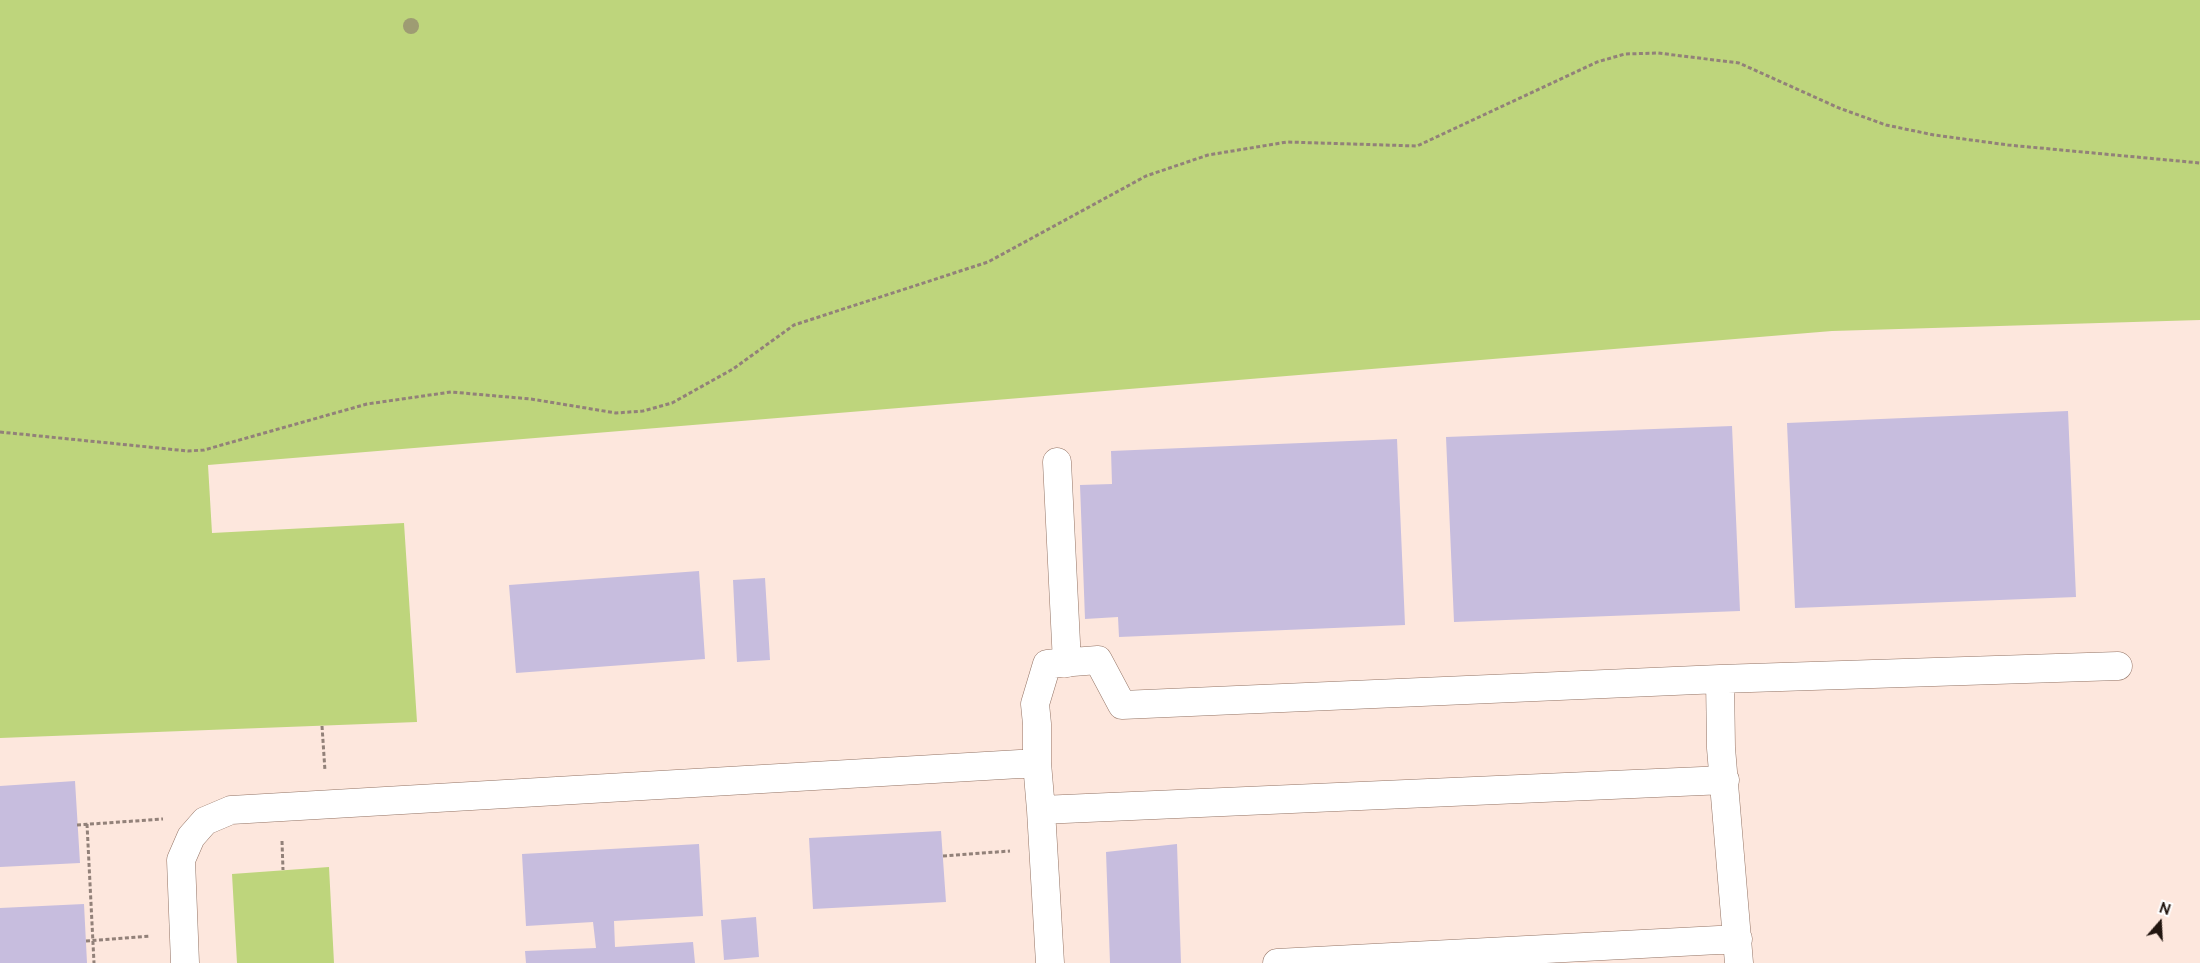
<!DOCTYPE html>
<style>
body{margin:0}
#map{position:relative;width:2200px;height:963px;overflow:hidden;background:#fde7dd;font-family:Raleway,sans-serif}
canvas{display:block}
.north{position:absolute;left:2135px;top:898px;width:50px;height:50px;-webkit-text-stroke:4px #fff;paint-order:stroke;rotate:19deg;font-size:14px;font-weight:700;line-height:20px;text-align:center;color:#21150f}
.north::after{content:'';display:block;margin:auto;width:18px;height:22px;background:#21150f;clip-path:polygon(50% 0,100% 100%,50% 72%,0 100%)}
</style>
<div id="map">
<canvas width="2200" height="963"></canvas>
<div class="north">N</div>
</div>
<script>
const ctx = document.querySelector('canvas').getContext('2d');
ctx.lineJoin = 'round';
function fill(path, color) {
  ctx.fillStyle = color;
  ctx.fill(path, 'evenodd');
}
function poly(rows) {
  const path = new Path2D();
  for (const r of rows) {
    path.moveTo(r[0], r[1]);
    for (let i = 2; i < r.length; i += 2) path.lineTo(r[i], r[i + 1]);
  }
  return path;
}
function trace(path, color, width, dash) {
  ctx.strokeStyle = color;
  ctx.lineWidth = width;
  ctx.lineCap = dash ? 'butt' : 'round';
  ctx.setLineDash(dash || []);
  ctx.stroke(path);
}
fill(poly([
 [0,0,2200,0,2200,320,1832,331,208,465,212,533,404,523,417,722,0,738],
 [329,867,334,963,237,963,232,874]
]), '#bed57c');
fill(poly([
 [2068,411,2076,597,1795,608,1787,423],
 [1732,426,1740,611,1454,622,1446,437],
 [1397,439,1405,625,1119,637,1118,617,1085,619,1080,485,1112,484,1111,451],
 [699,571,705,659,516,673,509,585],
 [765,578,770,660,737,662,733,580],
 [75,781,80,863,0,867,0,786],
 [941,831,946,902,813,909,809,838],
 [699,844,703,916,614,921,615,947,693,942,695,963,526,963,525,951,596,948,593,922,526,926,522,854],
 [1177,844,1181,963,1110,963,1106,852],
 [84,904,87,963,0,963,0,908],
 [756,917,759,957,724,960,721,920]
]), '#c7bdde');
const minor = poly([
 [1057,462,1067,663],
 [1720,679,1721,748,1739,963],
 [1037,763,1037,724,1035,704,1047,664,1098,660,1122,705,1720,679,2118,666],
 [185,963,181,860,191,837,205,821,231,810,1037,763,1041,810],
 [1050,963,1041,810,1725,780],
 [1277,963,1738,939]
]);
trace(minor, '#937364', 29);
trace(poly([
 [0,432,188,451,204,450,367,404,451,392,531,399,616,413,643,411,672,403,733,369,794,325,988,262,1146,176,1208,155,1287,142,1417,146,1597,62,1625,54,1658,53,1739,63,1839,108,1886,125,1934,135,2008,145,2200,163],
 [322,726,325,771],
 [87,824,94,963],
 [77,825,163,819],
 [282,841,283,870],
 [943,856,1010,851],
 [86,941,150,936]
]), '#928179', 3, [4, 2.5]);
trace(minor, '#fff', 28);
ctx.fillStyle = '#9e9c73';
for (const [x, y] of [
 [411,26]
]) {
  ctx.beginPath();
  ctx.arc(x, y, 8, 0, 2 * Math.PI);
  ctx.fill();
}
</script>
